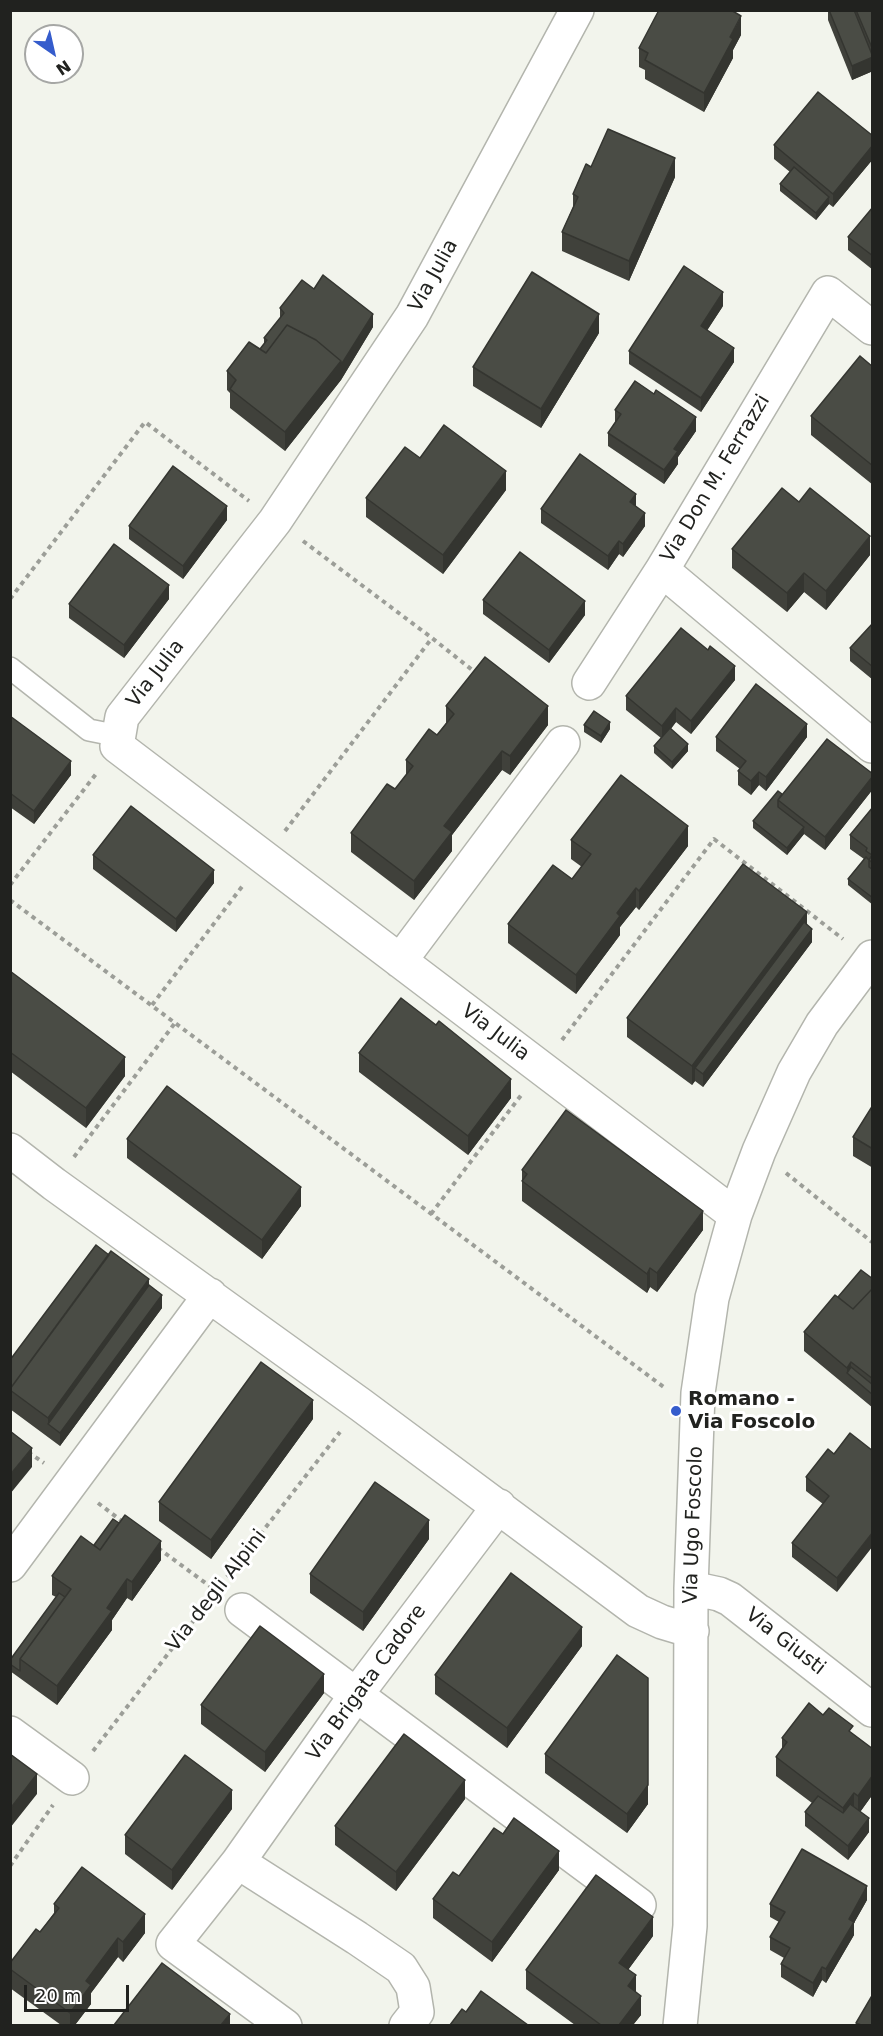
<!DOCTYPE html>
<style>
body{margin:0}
#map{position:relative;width:883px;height:2036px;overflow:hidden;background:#f2f4ec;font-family:"DejaVu Sans",sans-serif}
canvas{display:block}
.frame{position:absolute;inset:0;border:12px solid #21221f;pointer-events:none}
.north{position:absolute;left:24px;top:24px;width:60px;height:60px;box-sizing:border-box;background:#fff;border:2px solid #a6a7a5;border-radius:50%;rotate:146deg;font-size:16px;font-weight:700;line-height:24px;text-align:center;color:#21221f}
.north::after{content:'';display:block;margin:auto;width:21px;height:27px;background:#355ccc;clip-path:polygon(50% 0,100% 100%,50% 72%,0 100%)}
.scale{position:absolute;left:24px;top:1985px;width:105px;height:27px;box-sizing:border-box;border:3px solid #21221f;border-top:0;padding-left:8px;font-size:18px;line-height:21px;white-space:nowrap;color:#21221f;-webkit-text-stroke:4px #fff;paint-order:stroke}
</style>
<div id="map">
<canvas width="883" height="2036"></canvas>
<div class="frame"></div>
<div class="north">N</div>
<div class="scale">20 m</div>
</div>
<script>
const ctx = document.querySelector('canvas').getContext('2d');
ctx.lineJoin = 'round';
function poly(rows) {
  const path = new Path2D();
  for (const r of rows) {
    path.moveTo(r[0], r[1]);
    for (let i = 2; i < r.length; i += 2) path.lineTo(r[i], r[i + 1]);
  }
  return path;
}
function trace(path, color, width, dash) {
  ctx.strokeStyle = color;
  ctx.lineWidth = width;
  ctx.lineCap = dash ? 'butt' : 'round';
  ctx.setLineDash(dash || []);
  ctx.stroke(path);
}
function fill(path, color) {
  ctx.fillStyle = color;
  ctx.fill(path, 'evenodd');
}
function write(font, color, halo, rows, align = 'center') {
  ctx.font = font + ' "DejaVu Sans",sans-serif';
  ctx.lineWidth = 6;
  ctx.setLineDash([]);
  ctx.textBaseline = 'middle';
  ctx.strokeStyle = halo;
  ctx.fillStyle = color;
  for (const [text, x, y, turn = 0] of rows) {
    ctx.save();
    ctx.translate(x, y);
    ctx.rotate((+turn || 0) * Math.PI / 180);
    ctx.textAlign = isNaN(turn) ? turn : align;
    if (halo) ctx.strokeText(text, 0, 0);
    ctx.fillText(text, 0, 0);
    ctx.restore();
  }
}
const service = poly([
 [10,668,89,730,119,736]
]);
const minor = poly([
 [577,10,412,316,275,521,122,717,117,746,735,1215],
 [872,328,828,293,662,570,872,746],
 [589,683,662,570],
 [400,961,563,743],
 [10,1150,54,1184,361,1405,638,1611,662,1622,692,1631],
 [10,1565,210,1295],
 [691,1588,719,1594,730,1599,872,1710],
 [242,1610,639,1905],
 [10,1733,72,1778],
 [238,1862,357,1938,401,1968,413,1987,417,2012,406,2026],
 [285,2026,173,1944,238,1862,356,1695,499,1506],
 [680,2026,690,1926,691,1588,698,1393,712,1298,735,1215,759,1151,794,1072,822,1024,872,957]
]);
trace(service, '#b3b5ad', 24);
trace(minor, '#b3b5ad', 36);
trace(poly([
 [303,541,432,638,476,673],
 [10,599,145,422,249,501],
 [285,831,432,638],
 [10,885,96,774],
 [10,900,665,1388],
 [152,1005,244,884],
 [562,1040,714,839,843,939],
 [74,1157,175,1023],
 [786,1173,872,1242],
 [431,1214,522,1094],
 [28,1452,44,1463],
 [98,1503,123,1522],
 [158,1548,215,1590],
 [227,1577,340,1432],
 [93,1751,208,1602],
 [10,1866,53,1805]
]), '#9c9e98', 4, [4.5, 4.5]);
trace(service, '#fff', 21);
trace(minor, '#fff', 33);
fill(poly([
 [828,10,873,10,873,71,852,80,828,20],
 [741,35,733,50,733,58,704,112,645,79,645,70,639,67,639,48],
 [873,136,873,159,833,207,829,204,816,220,780,191,780,184,790,172,774,159,774,145],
 [591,167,675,177,629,281,562,251,562,232,573,207,573,194],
 [873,207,873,270,848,250,848,237],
 [314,289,373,327,341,380,285,451,230,408,230,393,227,390,227,371,260,349,264,344,264,338,280,318,280,308],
 [723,306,707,330,734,362,701,412,629,364,629,351],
 [599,333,541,428,473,386,473,367],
 [873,367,873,485,811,435,811,416],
 [615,410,696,431,678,457,678,464,664,484,608,446,608,433,615,423],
 [506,490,443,574,366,517,366,498],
 [799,502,870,555,826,610,804,592,787,612,732,568,732,549],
 [636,506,645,526,623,557,619,554,608,570,541,523,541,509],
 [227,520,183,579,129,539,129,526],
 [169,599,124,658,69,618,69,604],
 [483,600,585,615,549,663,483,614],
 [873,623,873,680,850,661,850,648],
 [735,680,691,734,676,722,671,729,688,751,672,769,654,753,654,746,661,738,626,710,626,696],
 [446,706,548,725,510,775,502,770,452,835,452,851,414,900,351,852,351,833,395,789,406,775,406,760,437,735,446,723],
 [10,716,71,775,34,824,10,807],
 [584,725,610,729,601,743,584,732],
 [716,737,807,737,766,791,759,785,751,795,738,785,738,771,740,769,716,751],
 [873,774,873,789,825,850,804,834,787,855,753,828,753,821,782,794],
 [873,807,873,905,848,885,848,879,864,859,850,849,850,835],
 [571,840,688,846,639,910,636,907,620,927,620,935,576,994,508,943,508,924,572,879,582,867,571,859],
 [93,855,214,883,176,932,93,869],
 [807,925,812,942,703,1087,695,1081,692,1085,627,1037,627,1018],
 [10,971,125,1076,86,1128,10,1071],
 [436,1025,511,1098,468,1155,359,1072,359,1053],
 [873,1105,873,1168,853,1156,853,1137],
 [127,1139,301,1206,262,1259,127,1158],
 [522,1170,703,1230,657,1292,650,1287,647,1293,522,1201],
 [873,1279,873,1408,804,1351,804,1332,838,1297],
 [149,1285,162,1308,60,1446,10,1409,10,1360],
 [313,1419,211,1559,159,1521,159,1502],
 [850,1433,837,1592,792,1557,792,1543,823,1504,806,1491,806,1477,834,1454],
 [429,1539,363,1631,310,1593,310,1574],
 [94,1545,161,1560,132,1601,127,1598,112,1620,112,1630,57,1705,10,1671,10,1660,56,1597,52,1595,52,1576],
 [582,1646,507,1748,435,1694,435,1675],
 [324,1693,265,1772,201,1724,201,1705],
 [823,1715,853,1734,873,1749,873,1794,860,1812,869,1832,848,1860,805,1826,805,1812,812,1803,776,1776,776,1757,782,1749,782,1738],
 [545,1754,648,1804,627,1833,545,1773],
 [465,1799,396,1891,335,1845,335,1826],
 [232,1809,172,1890,125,1854,125,1835],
 [503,1834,559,1870,492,1962,433,1918,433,1899,459,1876],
 [867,1900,854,1923,854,1935,826,1983,822,1980,813,1997,781,1977,781,1964,784,1958,770,1950,770,1937,779,1922,770,1917,770,1904],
 [54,1904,145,1933,123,1962,118,1957,91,1993,91,2004,75,2025,61,2025,10,1988,10,1963,40,1932,54,1913],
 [653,1936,628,1970,636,1992,641,2015,633,2025,575,2025,526,1989,526,1970]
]), '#40413b');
fill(poly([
 [741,16,741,35,733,50,733,58,704,112,704,93,730,37],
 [873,57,873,71,852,80,852,66],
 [873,145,873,159,833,207,833,194],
 [675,158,675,177,629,281,629,261],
 [829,197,829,204,816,220,816,213],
 [723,292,723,306,701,340,701,326],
 [373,314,373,327,341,380,285,451,285,432],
 [599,314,599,333,541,428,541,409],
 [734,348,734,362,701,412,701,398],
 [696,417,696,431,678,457,678,464,664,484,664,470,674,449],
 [506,471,506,490,443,574,443,555],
 [636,494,636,507,630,502],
 [227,506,227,520,183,579,183,566],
 [645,513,645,526,623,557,623,544],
 [870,536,870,555,826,610,826,591],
 [619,541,619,554,608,570,608,556],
 [804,573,804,592,787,612,787,593],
 [169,585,169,599,124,658,124,645],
 [585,601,585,615,549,663,549,650],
 [735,666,735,680,691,734,691,721],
 [548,706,548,725,510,775,510,756],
 [676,708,676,722,662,739,662,726],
 [610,722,610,729,601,743,601,736],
 [807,724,807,737,766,791,766,777],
 [688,744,688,751,672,769,672,762],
 [502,751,502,770,452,835,452,851,414,900,414,881,444,826],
 [71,761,71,775,34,824,34,811],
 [759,772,759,785,751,795,751,781],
 [873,776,873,789,825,850,825,837],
 [688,826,688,846,639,910,639,891],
 [804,827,804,834,787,855,787,848],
 [214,870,214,883,176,932,176,919],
 [636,888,636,907,620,927,620,935,576,994,576,975,617,913],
 [807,912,807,931,695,1068,695,1081,692,1085,692,1066],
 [812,929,812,942,703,1087,703,1074],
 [125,1057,125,1076,86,1128,86,1108],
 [511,1079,511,1098,468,1155,468,1136],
 [301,1187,301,1206,262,1259,262,1240],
 [703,1211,703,1230,657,1292,657,1273],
 [650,1268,650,1287,647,1293,647,1274],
 [149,1279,149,1298,48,1424,48,1418],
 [162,1295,162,1308,60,1446,60,1433],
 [851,1362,851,1377,847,1373,847,1368],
 [313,1400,313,1419,211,1559,211,1540],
 [32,1448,32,1467,10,1494,10,1475],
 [429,1520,429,1539,363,1631,363,1612],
 [873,1532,873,1546,837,1592,837,1578],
 [161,1541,161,1560,132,1601,132,1582],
 [127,1579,127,1598,112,1620,112,1630,57,1705,57,1686,107,1608],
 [582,1627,582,1646,507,1748,507,1728],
 [324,1674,324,1693,265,1772,265,1752],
 [648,1678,648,1804,627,1833,627,1814],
 [37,1774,37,1794,10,1828,10,1809],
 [873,1775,873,1794,858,1815,858,1796],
 [465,1780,465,1799,396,1891,396,1872],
 [232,1790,232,1809,172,1890,172,1870],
 [854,1793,854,1812,843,1827,843,1808],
 [869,1818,869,1832,848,1860,848,1846],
 [559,1851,559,1870,492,1962,492,1942],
 [867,1886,867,1900,854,1923,854,1935,826,1983,826,1969,849,1919],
 [145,1914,145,1933,123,1962,123,1942],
 [653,1917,653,1936,619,1982,619,1963],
 [118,1938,118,1957,91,1993,91,2004,75,2025,70,2025,70,2013,86,1981],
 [822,1967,822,1980,813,1997,813,1983],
 [636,1975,636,1994,628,1986],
 [641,1996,641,2015,633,2025,619,2025],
 [230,2014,230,2025,221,2025]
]), '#343530');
const building = poly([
 [659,10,731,10,741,16,730,37,733,39,704,93,645,60,648,53,639,48,659,10],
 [829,10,854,10,873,57,852,66,829,10],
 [856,10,873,10,873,50,856,10],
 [818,92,873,136,873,145,833,194,774,145,818,92],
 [608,129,675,158,629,261,562,232,578,197,573,194,586,164,591,167,608,129],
 [794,167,829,197,816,213,780,184,794,167],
 [873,207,873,256,848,237,873,207],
 [684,266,723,292,701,326,734,348,701,398,629,351,684,266],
 [532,272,599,314,541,409,473,367,532,272],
 [323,275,373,314,341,365,341,361,316,340,287,325,266,353,260,349,267,340,264,338,284,313,280,308,302,280,314,289,323,275],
 [287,325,316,340,341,361,285,432,230,389,236,380,227,371,249,342,266,353,287,325],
 [860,356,873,367,873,466,811,416,860,356],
 [635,381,654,394,656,390,696,417,674,449,678,451,664,470,608,433,621,414,615,410,635,381],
 [444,425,506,471,443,555,366,498,405,447,420,458,444,425],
 [580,454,636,494,630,502,645,513,623,544,619,541,608,556,541,509,580,454],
 [173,466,227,506,183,566,129,526,173,466],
 [782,488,799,502,810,488,870,536,826,591,804,573,787,593,732,549,782,488],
 [114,544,169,585,124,645,69,604,114,544],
 [520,552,585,601,549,650,483,600,520,552],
 [873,623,873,667,850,648,873,623],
 [681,628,708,650,710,646,735,666,691,721,676,708,662,726,626,696,681,628],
 [485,657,548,706,510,756,502,751,444,826,452,832,414,881,351,833,387,784,395,789,413,766,406,760,429,729,437,735,454,714,446,706,485,657],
 [756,684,807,724,766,777,759,772,751,781,738,771,746,761,716,737,756,684],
 [594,711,610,722,601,736,584,725,594,711],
 [10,716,71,761,34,811,10,793,10,716],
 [670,728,688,744,672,762,654,746,670,728],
 [827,739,873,774,873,776,825,837,778,800,827,739],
 [621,775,688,826,639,891,636,888,617,913,620,916,576,975,508,924,553,865,572,879,591,854,571,840,621,775],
 [778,791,782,794,778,800,778,807,804,827,787,848,753,821,778,791],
 [131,806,214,870,176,919,93,855,131,806],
 [873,807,873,863,869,860,872,855,866,851,867,848,850,835,873,807],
 [866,857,869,860,869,867,873,870,873,898,848,879,866,857],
 [743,864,807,912,692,1066,627,1018,743,864],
 [804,922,812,929,703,1074,695,1068,804,922],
 [10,971,125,1057,86,1108,10,1052,10,971],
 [401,998,436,1025,439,1021,511,1079,468,1136,359,1053,401,998],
 [167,1086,301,1187,262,1240,127,1139,167,1086],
 [873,1105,873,1149,853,1137,873,1105],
 [566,1110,703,1211,657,1273,650,1268,647,1274,522,1181,527,1174,522,1170,566,1110],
 [96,1245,109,1255,10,1389,10,1360,96,1245],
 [111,1251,149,1279,48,1418,10,1390,10,1389,111,1251],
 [861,1270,873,1279,873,1288,853,1309,838,1297,861,1270],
 [149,1285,162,1295,60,1433,48,1424,149,1285],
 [873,1288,873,1379,851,1362,847,1368,804,1332,835,1295,853,1309,873,1288],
 [261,1362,313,1400,211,1540,159,1502,261,1362],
 [851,1367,873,1385,873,1395,847,1373,851,1367],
 [10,1431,32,1448,10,1475,10,1431],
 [850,1433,873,1451,873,1532,837,1578,792,1543,829,1496,806,1477,828,1449,834,1454,850,1433],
 [375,1482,429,1520,363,1612,310,1574,375,1482],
 [125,1515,161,1541,132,1582,127,1579,107,1608,112,1611,57,1686,20,1659,71,1589,52,1576,81,1536,100,1550,125,1515],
 [113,1519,119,1523,100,1550,94,1545,113,1519],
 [511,1573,582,1627,507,1728,435,1675,511,1573],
 [59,1593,65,1597,20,1659,20,1671,10,1664,10,1660,59,1593],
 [260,1626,324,1674,265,1752,201,1705,260,1626],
 [617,1655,648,1678,648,1785,627,1814,545,1754,617,1655],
 [809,1703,823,1715,829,1708,853,1726,849,1731,873,1749,873,1775,858,1796,854,1793,843,1808,776,1757,787,1742,782,1738,809,1703],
 [404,1734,465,1780,396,1872,335,1826,404,1734],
 [10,1754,37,1774,10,1809,10,1754],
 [185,1755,232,1790,172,1870,125,1835,185,1755],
 [818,1796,843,1813,850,1804,869,1818,848,1846,805,1812,818,1796],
 [514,1818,559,1851,492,1942,433,1899,453,1872,459,1876,494,1828,503,1834,514,1818],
 [802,1849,867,1886,849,1919,854,1922,826,1969,822,1967,813,1983,781,1964,790,1948,770,1937,785,1912,770,1904,802,1849],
 [82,1867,145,1914,123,1942,118,1938,86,1981,91,1985,70,2013,10,1969,10,1963,36,1929,40,1932,59,1908,54,1904,82,1867],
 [596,1875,653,1917,619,1963,636,1975,628,1986,641,1996,619,2025,601,2025,526,1970,596,1875],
 [162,1963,230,2014,221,2025,114,2025,162,1963],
 [481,1991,528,2025,450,2025,462,2009,466,2012,481,1991],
 [873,1994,873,2025,861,2025,856,2023,873,1994]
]);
fill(building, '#4a4c45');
trace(building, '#343530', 1.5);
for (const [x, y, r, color] of [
 [676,1411,6,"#355ccc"]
]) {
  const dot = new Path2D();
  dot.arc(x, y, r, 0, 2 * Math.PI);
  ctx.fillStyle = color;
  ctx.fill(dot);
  trace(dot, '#fff', 2);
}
write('20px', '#21221f', '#fff', [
 ["Via Julia",434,276,-61],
 ["Via Don M. Ferrazzi",716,479,-59],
 ["Via Julia",156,674,-52],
 ["Via Julia",495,1033,37],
 ["Via Ugo Foscolo",694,1525,-88],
 ["Via degli Alpini",217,1591,-52],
 ["Via Giusti",785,1642,38],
 ["Via Brigata Cadore",367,1683,-54]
]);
write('bold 20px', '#21221f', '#fff', [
 ["Romano -",688,1400],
 ["Via Foscolo",688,1423]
], 'left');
</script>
